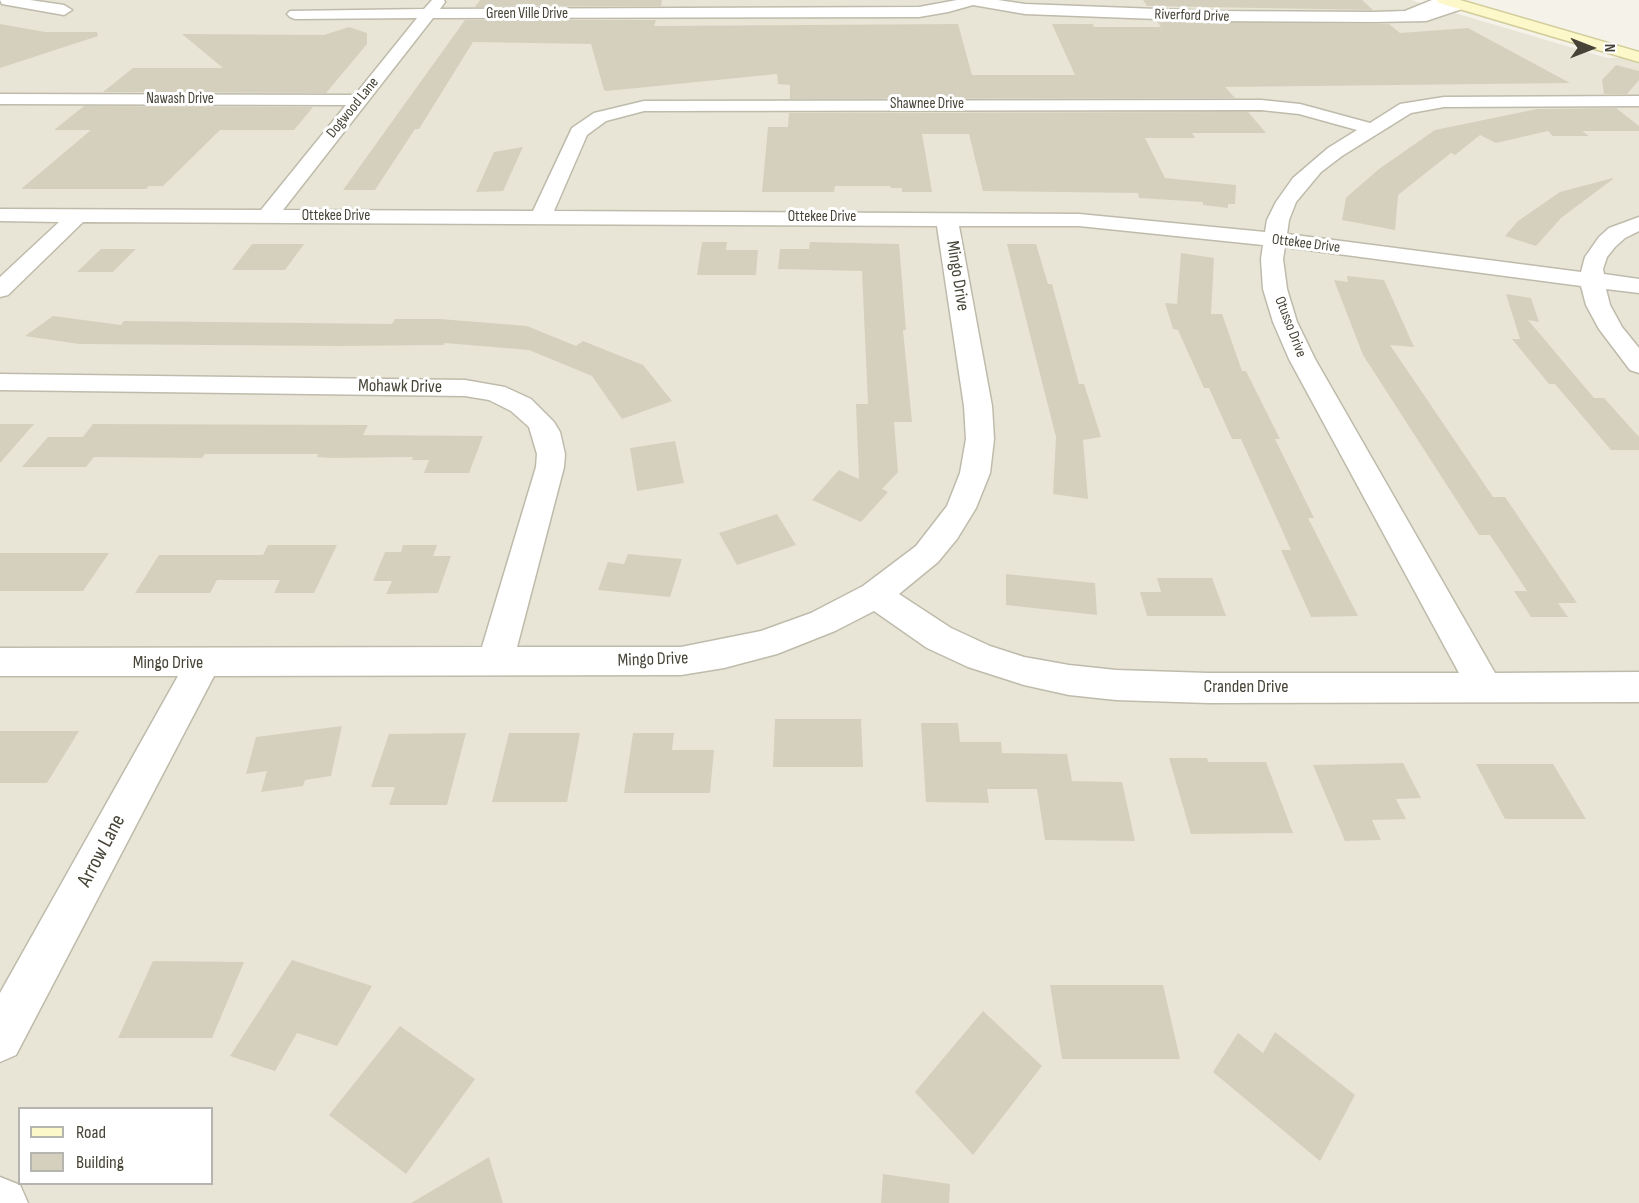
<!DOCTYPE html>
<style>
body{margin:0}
#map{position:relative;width:1639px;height:1203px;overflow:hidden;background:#f4f2e9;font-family:"Sofia Sans Condensed",sans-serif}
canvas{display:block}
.legend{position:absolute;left:18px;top:1107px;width:195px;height:78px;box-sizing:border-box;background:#fff;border:2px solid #b5b4af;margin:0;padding:8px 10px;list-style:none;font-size:18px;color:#474437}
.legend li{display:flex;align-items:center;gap:12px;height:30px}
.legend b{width:30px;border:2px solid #b5b4af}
.north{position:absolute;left:1561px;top:18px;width:60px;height:60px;-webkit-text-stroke:4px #fff;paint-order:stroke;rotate:90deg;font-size:16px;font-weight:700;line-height:24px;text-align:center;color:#474437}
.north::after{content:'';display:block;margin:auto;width:21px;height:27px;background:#474437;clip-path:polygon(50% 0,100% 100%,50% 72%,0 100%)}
</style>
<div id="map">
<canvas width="1639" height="1203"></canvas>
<ul class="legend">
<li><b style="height:8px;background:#fdf8ca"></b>Road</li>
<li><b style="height:16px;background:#d5d0be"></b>Building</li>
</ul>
<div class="north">N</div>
</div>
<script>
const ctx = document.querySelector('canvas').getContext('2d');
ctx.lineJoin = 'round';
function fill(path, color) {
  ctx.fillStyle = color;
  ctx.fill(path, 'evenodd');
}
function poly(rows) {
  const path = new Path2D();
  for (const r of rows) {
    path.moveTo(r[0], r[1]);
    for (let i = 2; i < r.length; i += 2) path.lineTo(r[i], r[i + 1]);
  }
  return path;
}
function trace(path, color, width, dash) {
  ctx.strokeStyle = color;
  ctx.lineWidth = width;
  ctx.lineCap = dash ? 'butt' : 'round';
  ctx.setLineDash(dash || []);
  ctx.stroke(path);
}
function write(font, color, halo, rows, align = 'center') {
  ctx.font = font + ' "Sofia Sans Condensed",sans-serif';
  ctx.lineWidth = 6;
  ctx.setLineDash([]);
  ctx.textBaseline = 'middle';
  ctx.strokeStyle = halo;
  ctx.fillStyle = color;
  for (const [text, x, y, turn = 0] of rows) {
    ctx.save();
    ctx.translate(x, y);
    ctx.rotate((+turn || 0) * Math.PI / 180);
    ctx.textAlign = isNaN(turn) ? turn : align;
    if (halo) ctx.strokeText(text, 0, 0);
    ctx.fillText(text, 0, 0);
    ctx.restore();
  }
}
fill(poly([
 [0,0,1411,0,1607,58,1621,58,1639,64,1639,1203,0,1203],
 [20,1108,212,1108,212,1184,20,1184]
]), '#e8e5d7');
fill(poly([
 [480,0,662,0,661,6,475,7],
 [1143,0,1362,0,1373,10,1147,6],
 [465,20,656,20,654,26,958,24,972,75,1075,75,1052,24,1093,24,1094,27,1161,27,1157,21,1389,24,1400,33,1468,28,1570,83,1225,87,1235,98,790,99,790,85,778,84,777,74,607,91,604,90,591,44,473,42,419,129,415,129,375,190,343,190],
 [0,24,45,32,97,32,98,36,0,68],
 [349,27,367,33,367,44,326,93,103,92,133,68,223,68,182,34,324,35],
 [1616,65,1639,71,1639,80,1627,94,1604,94,1602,80],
 [84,106,313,107,294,130,220,130,163,186,149,186,146,189,21,189,91,130,54,130],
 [1616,108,1639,126,1639,131,1582,131,1589,136,1553,136,1548,131,1496,143,1480,135,1455,155,1451,153,1398,195,1395,230,1342,220,1346,198,1348,196,1379,169,1435,130,1537,109],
 [1248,112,1266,133,1192,133,1195,138,1145,138,1165,178,1236,185,1235,204,1228,204,1228,208,1203,205,1203,202,1139,198,1138,193,983,191,969,134,922,134,932,192,902,192,902,188,891,188,890,186,835,186,834,192,762,192,768,127,788,127,789,113],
 [523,147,503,191,476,192,494,152],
 [1613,178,1613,179,1561,218,1536,246,1505,236,1518,221,1560,192],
 [702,242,727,242,726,250,758,250,756,275,697,275],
 [810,242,899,244,906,330,903,330,912,422,894,422,898,472,882,489,888,492,861,522,812,500,839,470,859,479,856,404,868,404,862,271,778,269,780,249,809,249],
 [252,244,304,244,285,270,232,270],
 [1007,244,1036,244,1048,284,1052,284,1079,384,1084,384,1101,437,1083,440,1088,499,1053,494,1056,437],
 [101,249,136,249,113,272,77,272],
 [1181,253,1214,258,1211,314,1222,314,1242,371,1246,371,1280,439,1275,439,1314,518,1308,518,1358,616,1311,617,1281,550,1291,550,1241,439,1232,439,1209,388,1204,388,1178,330,1173,329,1165,303,1177,304],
 [1347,276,1384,280,1414,347,1390,345,1493,497,1505,497,1577,603,1558,603,1568,617,1531,617,1514,591,1527,591,1490,535,1479,535,1363,355,1334,280,1348,282],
 [1506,294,1531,298,1539,322,1528,320,1594,398,1604,398,1639,437,1639,450,1611,450,1555,384,1549,384,1512,339,1520,339],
 [53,316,121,325,124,321,392,324,395,319,440,319,527,326,576,346,583,341,643,365,672,401,622,419,592,376,529,350,445,343,443,345,339,346,79,344,25,336],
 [0,424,34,424,0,463],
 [93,424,368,425,363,435,483,436,469,473,424,473,429,460,412,460,413,457,333,458,317,457,318,454,205,454,202,458,94,457,86,467,22,467,48,437,83,437],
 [675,441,684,483,637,491,630,448],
 [777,514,796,545,737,565,719,533],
 [268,545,337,545,314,593,274,593,280,580,217,580,210,593,135,593,159,555,263,555],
 [403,545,437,545,433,556,451,556,438,593,386,594,392,581,373,581,385,552,401,552],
 [0,553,109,553,83,591,0,591],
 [628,554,682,559,670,597,598,590,608,562,624,564],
 [1006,574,1095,583,1097,615,1006,605],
 [1157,578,1212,578,1226,616,1147,616,1140,592,1161,592],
 [775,719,861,719,863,767,773,767],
 [921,723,958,723,960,742,1001,742,1002,753,1067,754,1072,781,1122,782,1135,841,1045,840,1037,789,987,789,989,803,926,802],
 [342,726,331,776,305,780,303,786,261,792,267,771,246,774,256,737],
 [0,731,79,731,47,783,0,783],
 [466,733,447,805,389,805,395,787,371,787,389,734],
 [509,733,580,733,567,802,492,802],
 [633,733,674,733,672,750,714,750,710,793,624,793],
 [1169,758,1207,758,1208,762,1266,762,1293,833,1191,834],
 [1403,763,1421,798,1396,799,1406,819,1372,820,1381,840,1345,841,1313,765],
 [1476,764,1553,764,1586,819,1505,819],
 [292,960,372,986,337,1046,297,1033,275,1071,230,1056],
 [153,961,244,962,212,1038,118,1038],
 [1050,985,1163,985,1180,1059,1062,1059],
 [983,1011,1042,1066,973,1155,915,1092],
 [400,1026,475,1079,406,1174,329,1115],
 [1275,1032,1355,1095,1320,1161,1213,1072,1238,1033,1263,1053],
 [489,1157,503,1203,411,1203],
 [883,1174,950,1184,949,1203,881,1203]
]), '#d5d0be');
const minor = poly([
 [0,0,30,0,64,5,72,10,64,15,2,4,0,0],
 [432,0,444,0,445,2,440,9,919,7,957,0,998,0,1025,4,1210,11,1374,12,1405,11,1432,0,1453,0,1451,3,1460,1,1467,5,1465,8,1426,21,1374,22,1210,21,1025,14,973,5,948,12,919,17,433,18,283,210,533,211,572,128,594,113,644,101,1261,100,1300,104,1370,123,1400,104,1444,97,1639,96,1639,106,1444,107,1411,113,1342,156,1321,172,1296,202,1289,220,1287,234,1581,272,1585,257,1599,237,1609,228,1639,217,1639,231,1625,238,1615,247,1607,257,1603,269,1604,274,1639,279,1639,293,1606,289,1610,305,1622,327,1639,348,1639,373,1630,370,1599,329,1586,305,1581,286,1285,247,1283,259,1287,289,1297,322,1315,359,1495,673,1639,672,1639,702,1208,703,1116,700,1069,695,1024,685,968,667,927,648,874,611,835,631,777,654,724,668,681,675,214,676,16,1055,0,1062,0,993,178,676,0,676,0,648,482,647,536,467,537,454,529,427,511,411,489,400,465,396,0,390,0,374,465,380,505,387,531,399,554,422,560,432,565,454,564,467,517,647,681,647,761,631,811,613,863,586,916,546,947,506,960,473,966,439,964,406,937,226,83,222,8,295,0,297,0,277,59,222,0,221,0,209,261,210,346,105,0,104,0,94,355,95,417,18,295,19,290,17,287,14,290,11,424,9,432,0],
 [1261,110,1299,114,1357,130,1328,148,1293,178,1276,202,1267,220,1265,232,1079,214,554,211,587,135,606,121,644,111,1261,110],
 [959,226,1079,226,1263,245,1261,259,1263,289,1273,322,1289,359,1459,673,1208,673,1116,670,1069,665,1024,657,990,646,951,628,899,594,938,562,957,539,976,508,990,473,994,439,992,406,959,226],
 [0,1177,20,1185,28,1203,0,1203,0,1177]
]);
const secondary = poly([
 [1437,0,1460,0,1639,52,1639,62,1439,3,1437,0]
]);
trace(minor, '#bfbbab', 3);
trace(secondary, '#d2cc9a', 3);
fill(minor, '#fff');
fill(secondary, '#fdf8ca');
write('15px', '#474437', '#fff', [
 ["Green Ville Drive",527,14],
 ["Riverford Drive",1192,16,2],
 ["Nawash Drive",180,99],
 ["Shawnee Drive",927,104],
 ["Dogwood Lane",353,108,-51],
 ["Ottekee Drive",336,216],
 ["Ottekee Drive",822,217],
 ["Ottekee Drive",1306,244,7],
 ["Otusso Drive",1290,327,69]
]);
write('18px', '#474437', '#fff', [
 ["Mingo Drive",957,276,81],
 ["Mohawk Drive",400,387,1],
 ["Mingo Drive",653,660,-2],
 ["Mingo Drive",168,663],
 ["Cranden Drive",1246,687]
]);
write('21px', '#474437', '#fff', [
 ["Arrow Lane",102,851,-62]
]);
</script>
